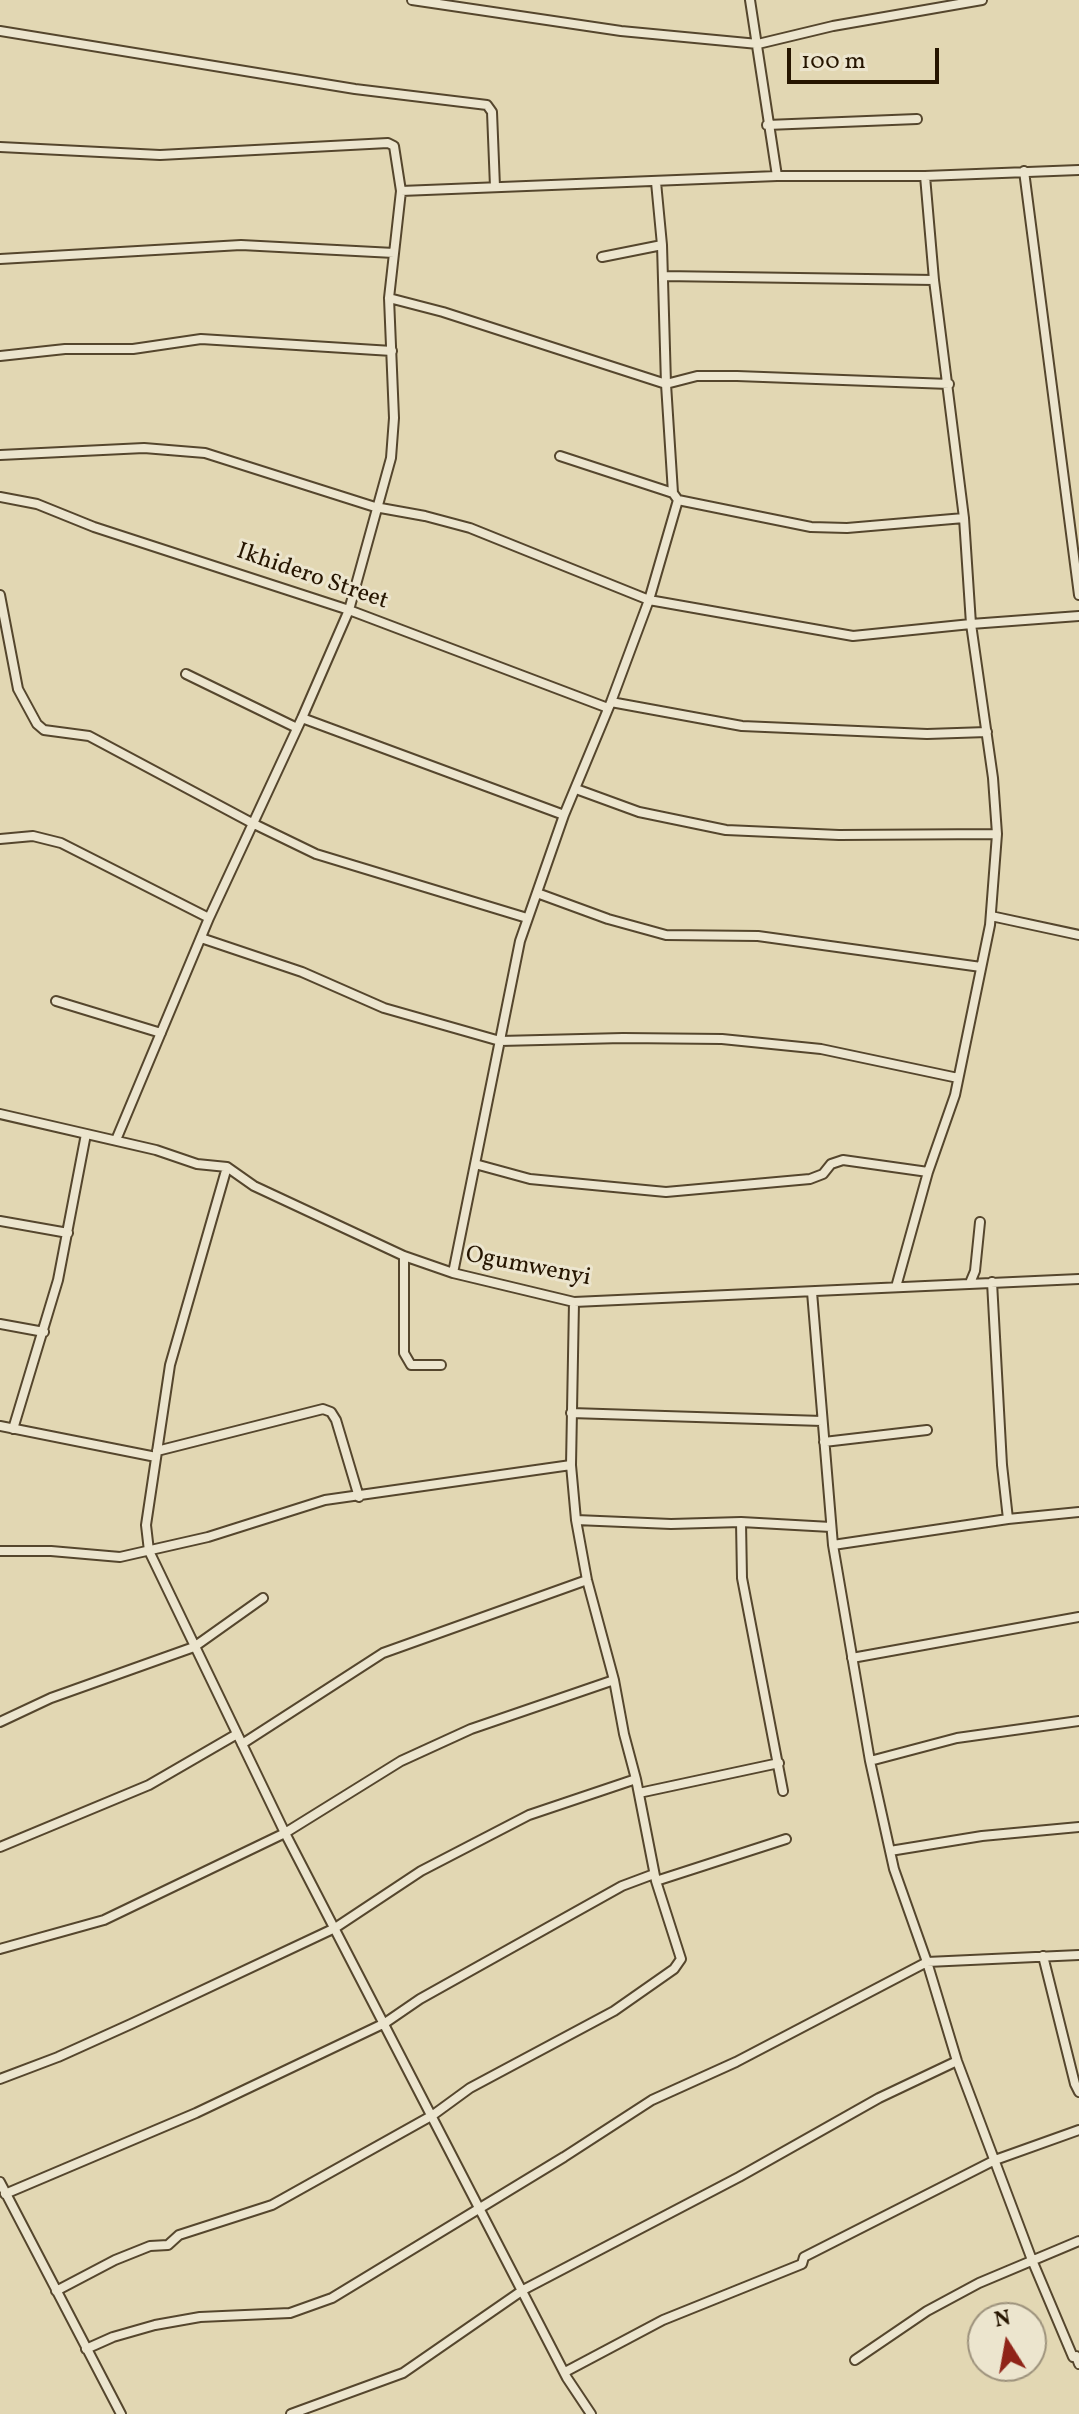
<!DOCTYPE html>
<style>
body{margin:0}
#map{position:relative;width:1079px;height:2414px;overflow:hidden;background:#e2d7b3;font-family:Vollkorn,serif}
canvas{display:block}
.north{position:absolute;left:967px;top:2302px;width:80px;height:80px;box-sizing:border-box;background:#ece5ce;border:2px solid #9d927c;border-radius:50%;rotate:349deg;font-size:22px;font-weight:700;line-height:32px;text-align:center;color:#261500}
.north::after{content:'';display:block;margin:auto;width:28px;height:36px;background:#8f2418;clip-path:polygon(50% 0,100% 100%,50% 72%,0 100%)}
.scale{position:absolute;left:787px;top:48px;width:152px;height:36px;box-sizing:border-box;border:4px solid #261500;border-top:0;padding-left:10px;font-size:24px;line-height:28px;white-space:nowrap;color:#261500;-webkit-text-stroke:6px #ece5ce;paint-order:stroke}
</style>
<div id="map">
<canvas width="1079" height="2414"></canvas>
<div class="north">N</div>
<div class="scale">100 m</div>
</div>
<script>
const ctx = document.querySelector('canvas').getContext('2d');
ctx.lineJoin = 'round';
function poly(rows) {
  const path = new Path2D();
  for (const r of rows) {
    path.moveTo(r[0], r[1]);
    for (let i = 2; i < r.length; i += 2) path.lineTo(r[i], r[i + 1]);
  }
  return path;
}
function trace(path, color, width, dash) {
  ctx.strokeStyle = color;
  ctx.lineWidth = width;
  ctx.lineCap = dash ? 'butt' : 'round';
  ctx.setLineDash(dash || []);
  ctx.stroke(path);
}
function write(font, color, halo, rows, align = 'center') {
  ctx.font = font + ' Vollkorn,serif';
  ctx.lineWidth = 6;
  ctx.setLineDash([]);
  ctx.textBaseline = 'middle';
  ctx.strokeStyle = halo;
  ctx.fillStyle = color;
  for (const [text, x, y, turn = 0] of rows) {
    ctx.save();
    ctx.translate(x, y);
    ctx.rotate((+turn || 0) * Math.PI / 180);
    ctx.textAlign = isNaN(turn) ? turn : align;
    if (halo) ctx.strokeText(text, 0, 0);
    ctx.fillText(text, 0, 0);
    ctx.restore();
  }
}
const street = poly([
 [412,0,621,31,758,44,833,26,982,0],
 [750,0,777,176],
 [0,31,355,89,487,105,492,112,495,187],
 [767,125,917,119],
 [0,147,160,155,388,143,394,146,401,191],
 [1024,171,1079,595],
 [602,257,662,245],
 [0,259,241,245,394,253],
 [663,276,934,280],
 [389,298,443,312,666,384,697,376,737,376,949,384],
 [0,356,65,349,133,349,201,339,392,351],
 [0,455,144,448,205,453,375,507,425,516,470,528,649,600,853,636,971,624,1079,616],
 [560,456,673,493],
 [0,497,37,504,94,527,349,610,608,708],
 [678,500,811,527,847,528,964,518],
 [0,595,18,689,37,724,44,730,89,736,252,823,316,854,527,918],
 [186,674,297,728],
 [611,702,742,726,927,734,987,732],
 [302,718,564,815],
 [576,789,639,812,726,830,839,835,997,834],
 [0,839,33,836,61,843,209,918],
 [537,893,608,919,666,935,758,936,981,967],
 [991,916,1079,935],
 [201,938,302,972,384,1008,500,1041,623,1038,722,1039,821,1049,958,1078],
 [56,1001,161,1033],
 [0,1114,156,1150,197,1164,227,1167,254,1186,404,1256,453,1273,574,1302,1079,1279],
 [116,1140,209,918,302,718,349,610,391,458,394,418,389,298,401,191,777,176,925,176,1079,170],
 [475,1164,530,1179,666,1192,810,1179,823,1174,831,1164,843,1160,928,1172],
 [227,1167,170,1365,146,1525,149,1551,285,1833,567,2378,591,2414],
 [0,1221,68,1233],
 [404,1256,404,1353,411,1365,441,1365],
 [453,1273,520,941,564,815,611,702,649,600,678,500,673,493,666,384,662,245,656,182],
 [992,1282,1002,1465,1008,1519],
 [970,1283,975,1271,980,1222],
 [896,1287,928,1172,955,1095,990,925,997,834,993,778,971,624,964,518,934,280,925,176],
 [812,1292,833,1545,870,1761,894,1869,927,1962,957,2061,1032,2260,1073,2357,1076,2356,1079,2364],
 [0,1324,44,1332],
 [571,1413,822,1421],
 [0,1426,156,1457],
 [13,1429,58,1280,86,1134],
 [824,1442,927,1430],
 [157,1451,323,1409,331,1412,336,1420,359,1497],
 [576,1520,671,1524,741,1522,831,1527],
 [741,1522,742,1578,783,1791],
 [833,1545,1008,1519,1079,1512],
 [0,1551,51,1551,120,1557,208,1537,325,1500,571,1465],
 [852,1658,1079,1617],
 [0,1722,51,1698,194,1647,263,1598],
 [242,1744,383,1653,587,1580],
 [870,1761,957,1738,1079,1721],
 [639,1793,779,1763],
 [0,1847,149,1785,237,1734],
 [890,1851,982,1836,1079,1827],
 [656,1881,786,1839],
 [0,1949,104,1920,285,1833,401,1761,471,1729,614,1680],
 [1043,1956,1075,2084,1079,2092],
 [0,2079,58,2057,131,2024,335,1928,421,1871,529,1815,636,1779],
 [0,2182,121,2414],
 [5,2194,196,2113,385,2023,420,1999,622,1886,654,1874],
 [56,2291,115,2260,150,2246,168,2245,179,2235,272,2205,433,2115,470,2088,614,2011,674,1969,681,1959,656,1881,636,1779,624,1734,614,1680,587,1580,576,1520,571,1465,574,1302],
 [86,2349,113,2337,155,2325,200,2317,290,2313,332,2298,564,2157,652,2100,736,2062,927,1962,1079,1955],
 [855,2360,927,2311,979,2283,1079,2241],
 [565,2372,663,2320,802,2264,804,2257,995,2160,1079,2130],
 [291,2414,403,2373,523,2290,739,2177,879,2098,957,2061]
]);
trace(street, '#55462d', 12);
trace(street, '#ece5ce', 8);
write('24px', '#261500', '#ece5ce', [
 ["Ikhidero Street",312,578,19],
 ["Ogumwenyi",528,1268,11]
]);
</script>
